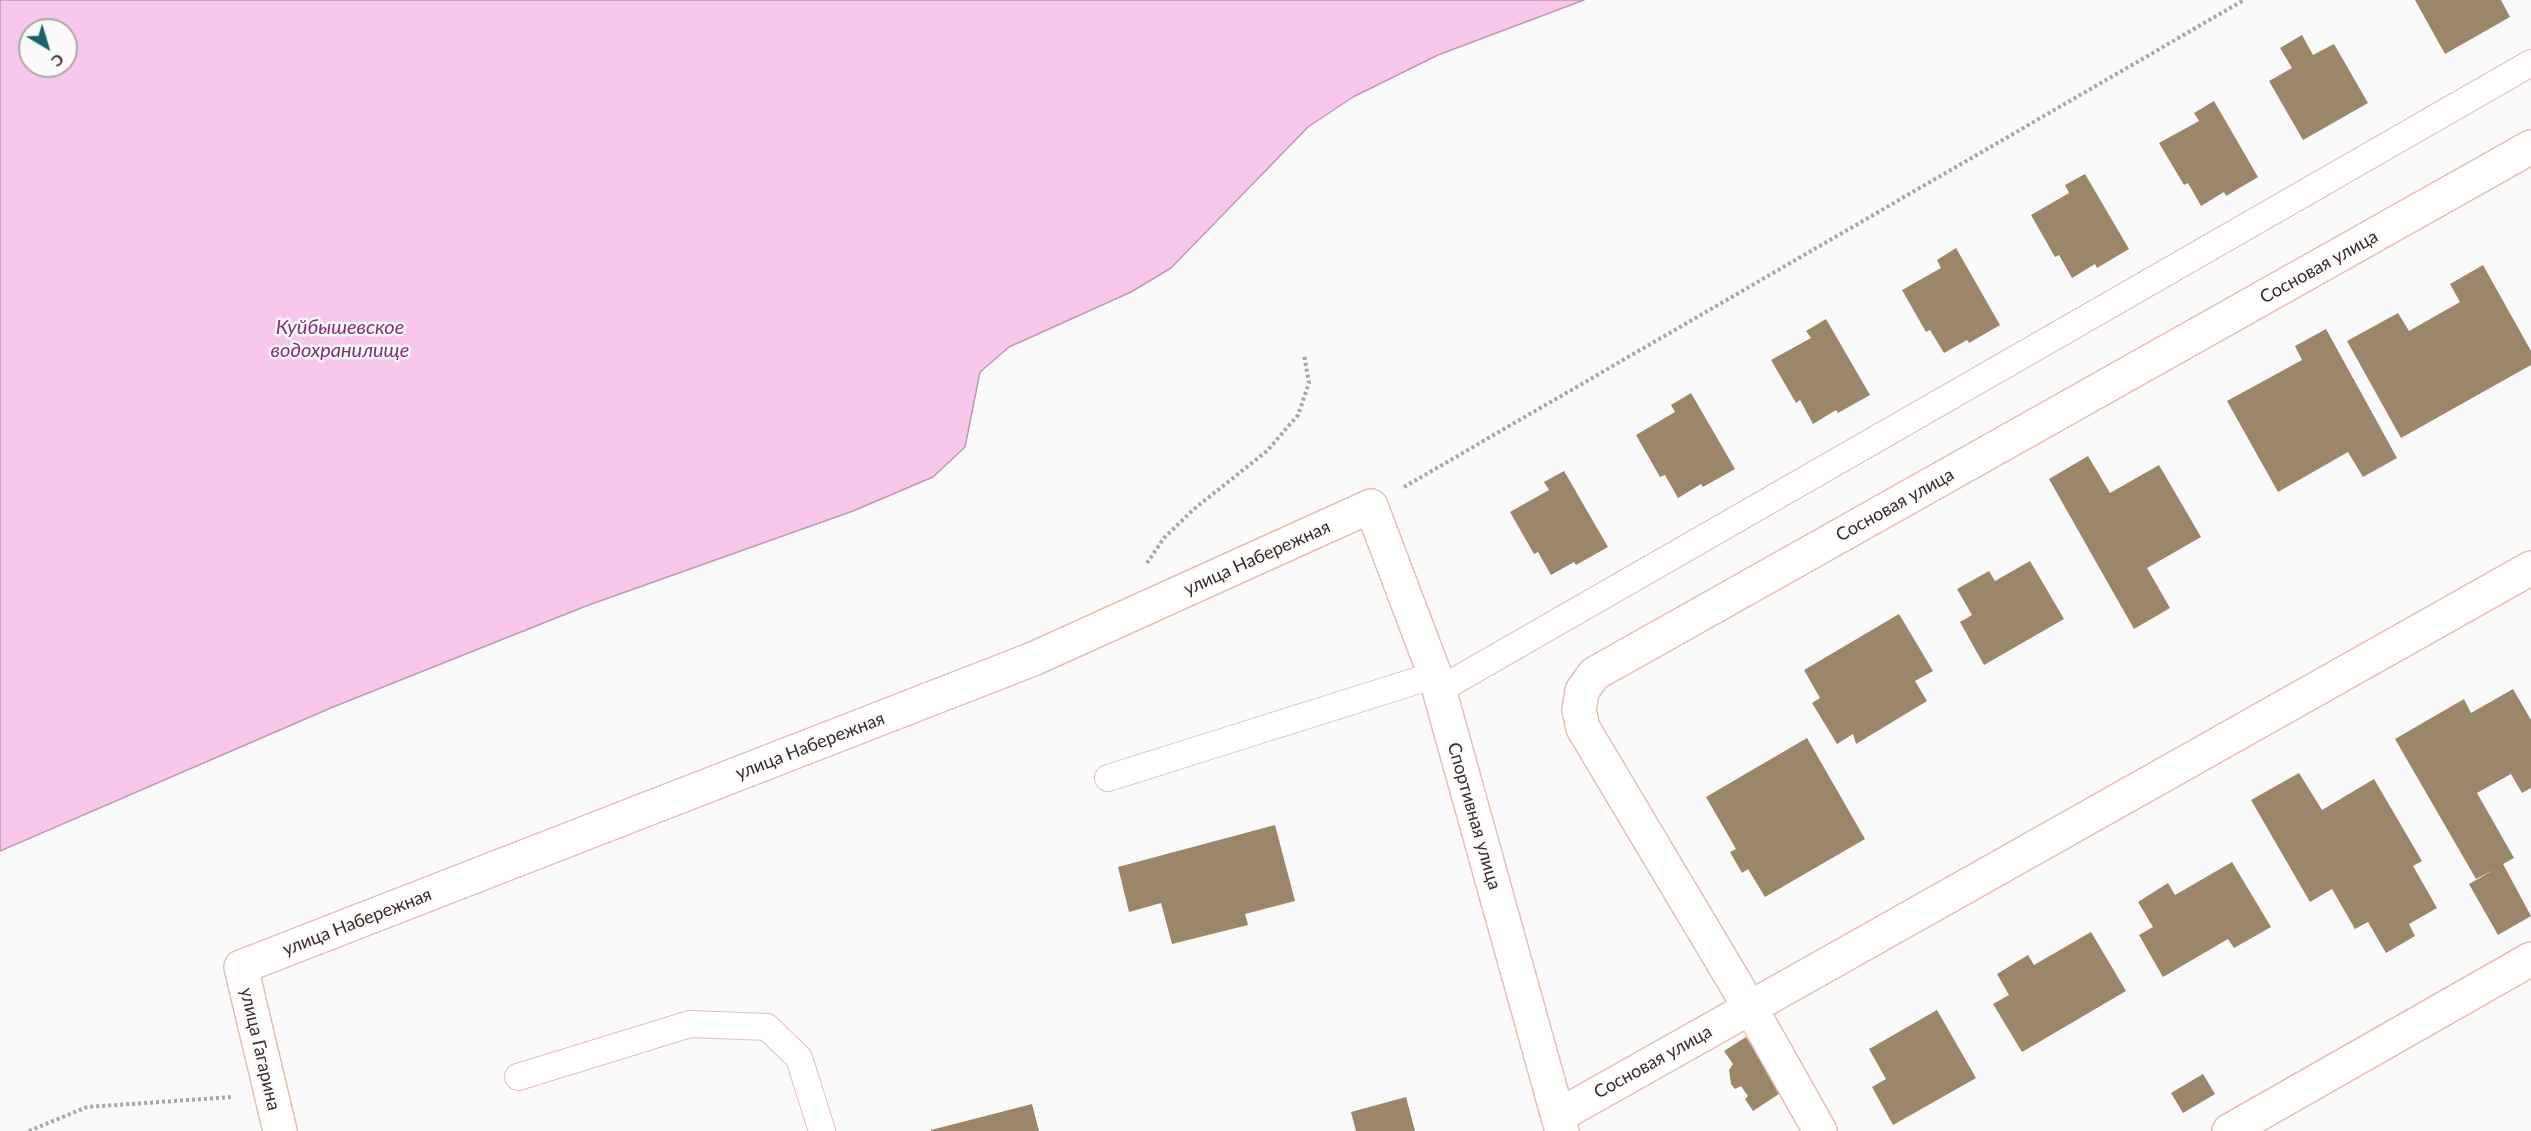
<!DOCTYPE html>
<meta charset="utf-8">
<style>
body{margin:0}
#map{position:relative;width:2531px;height:1131px;overflow:hidden;background:#fafafa;font-family:Lato,sans-serif}
canvas{display:block}
.north{position:absolute;left:18px;top:18px;width:60px;height:60px;box-sizing:border-box;background:#fafafa;border:2px solid #aea8a6;border-radius:50%;rotate:142deg;font-size:16px;font-weight:700;line-height:24px;text-align:center;color:#3b2c27}
.north::after{content:'';display:block;margin:auto;width:21px;height:27px;background:#17656b;clip-path:polygon(50% 0,100% 100%,50% 72%,0 100%)}
</style>
<div id="map">
<canvas width="2531" height="1131"></canvas>
<div class="north">С</div>
</div>
<script>
const ctx = document.querySelector('canvas').getContext('2d');
ctx.lineJoin = 'round';
function fill(path, color) {
  ctx.fillStyle = color;
  ctx.fill(path, 'evenodd');
}
function poly(rows) {
  const path = new Path2D();
  for (const r of rows) {
    path.moveTo(r[0], r[1]);
    for (let i = 2; i < r.length; i += 2) path.lineTo(r[i], r[i + 1]);
  }
  return path;
}
function trace(path, color, width, dash) {
  ctx.strokeStyle = color;
  ctx.lineWidth = width;
  ctx.lineCap = dash ? 'butt' : 'round';
  ctx.setLineDash(dash || []);
  ctx.stroke(path);
}
function write(font, color, halo, rows, align = 'center') {
  ctx.font = font + ' Lato,sans-serif';
  ctx.lineWidth = 5;
  ctx.setLineDash([]);
  ctx.textBaseline = 'middle';
  ctx.strokeStyle = halo;
  ctx.fillStyle = color;
  for (const [text, x, y, turn = 0] of rows) {
    ctx.save();
    ctx.translate(x, y);
    ctx.rotate((+turn || 0) * Math.PI / 180);
    ctx.textAlign = isNaN(turn) ? turn : align;
    if (halo) ctx.strokeText(text, 0, 0);
    ctx.fillText(text, 0, 0);
    ctx.restore();
  }
}
const water = poly([
 [0,0,1584,0,1438,55,1353,97,1308,127,1171,268,1131,292,1009,347,980,372,965,447,933,477,853,511,586,606,333,707,0,851,0,0],
 [30,30,66,30,66,66,30,66,30,30]
]);
fill(water, '#f9c7ec');
trace(water, '#c098b1', 1.5);
fill(poly([
 [2415,0,2501,0,2510,17,2445,54],
 [2302,35,2313,55,2334,44,2368,103,2303,140,2269,81,2292,68,2280,48],
 [2214,101,2258,177,2226,196,2224,192,2201,206,2188,183,2184,185,2159,143,2199,121,2194,113],
 [2085,174,2129,249,2097,268,2095,264,2072,278,2059,255,2055,257,2031,215,2069,193,2065,185],
 [1956,248,2000,325,1969,343,1967,340,1944,353,1930,330,1926,332,1902,290,1941,268,1937,260],
 [2483,265,2531,351,2531,365,2401,438,2347,341,2398,313,2409,331,2460,302,2450,284],
 [1826,319,1870,395,1838,413,1836,410,1813,424,1800,400,1796,403,1771,360,1811,338,1806,331],
 [2326,329,2397,458,2363,477,2348,452,2278,492,2227,401,2302,360,2295,346],
 [1691,393,1735,469,1703,487,1701,484,1678,498,1665,475,1660,477,1636,435,1675,412,1671,405],
 [2088,456,2110,493,2159,465,2201,537,2147,568,2170,608,2134,629,2049,479],
 [1564,471,1608,547,1576,565,1574,562,1551,575,1538,552,1534,554,1510,512,1549,490,1544,482],
 [2030,561,2064,619,1984,665,1960,622,1972,615,1957,589,1989,571,1995,581],
 [1899,614,1933,671,1915,681,1927,701,1856,744,1853,734,1837,744,1812,703,1820,698,1804,670],
 [2513,689,2531,720,2531,788,2522,793,2511,774,2477,793,2514,858,2503,864,2531,916,2498,935,2469,884,2494,870,2476,879,2395,739,2464,699,2471,713],
 [1807,738,1865,839,1765,897,1748,869,1742,873,1730,852,1736,849,1706,797],
 [2299,773,2322,810,2374,779,2422,861,2413,866,2437,908,2409,924,2415,936,2386,953,2368,922,2355,929,2332,889,2310,902,2251,800],
 [1275,825,1295,901,1245,914,1248,925,1172,944,1161,903,1129,912,1118,867],
 [2232,862,2271,927,2234,948,2228,939,2163,977,2139,935,2153,927,2138,902,2168,883,2175,895],
 [2091,932,2126,991,2022,1052,1993,1004,2009,995,1997,974,2028,955,2034,965],
 [1937,1010,1976,1078,1893,1125,1872,1087,1886,1079,1869,1049],
 [1746,1037,1782,1092,1753,1111,1745,1099,1748,1096,1741,1086,1735,1089,1731,1084,1729,1070,1733,1064,1724,1051],
 [2203,1074,2215,1094,2183,1113,2171,1093],
 [1406,1097,1415,1131,1356,1131,1351,1112],
 [1032,1104,1039,1131,931,1131,931,1130]
]), '#9c866a');
const lane = poly([
 [1439,690,2531,63],
 [1108,778,1435,675],
 [518,1077,690,1024,767,1027,799,1058,822,1131]
]);
const street = poly([
 [1558,1116,2531,568],
 [280,1131,241,967,1033,659,1371,506,1435,675,1562,1131],
 [1820,1131,1762,1028,1583,728,1579,710,1582,691,1594,674,2531,147],
 [2229,1131,2531,959]
]);
trace(lane, '#e5bfb1', 28);
trace(street, '#e5bfb1', 36);
trace(poly([
 [1404,487,2244,0],
 [1147,563,1164,538,1194,509,1267,451,1298,415,1309,383,1304,355],
 [29,1131,87,1107,232,1097]
]), '#aba5a2', 4, [3, 3]);
trace(lane, '#fff', 26);
trace(street, '#fff', 33);
write('18px', '#3b2c27', '#fafafa', [
 ["Сосновая улица",2319,267,-29],
 ["Сосновая улица",1895,505,-29],
 ["улица Набережная",1257,558,-24],
 ["улица Набережная",810,746,-21],
 ["Спортивная улица",1474,816,74],
 ["улица Набережная",357,922,-21],
 ["улица Гагарина",260,1049,77],
 ["Сосновая улица",1653,1062,-29]
]);
write('italic 20px', '#882c79', '#fafafa', [
 ["Куйбышевское",340,328],
 ["водохранилище",340,351]
]);
</script>
